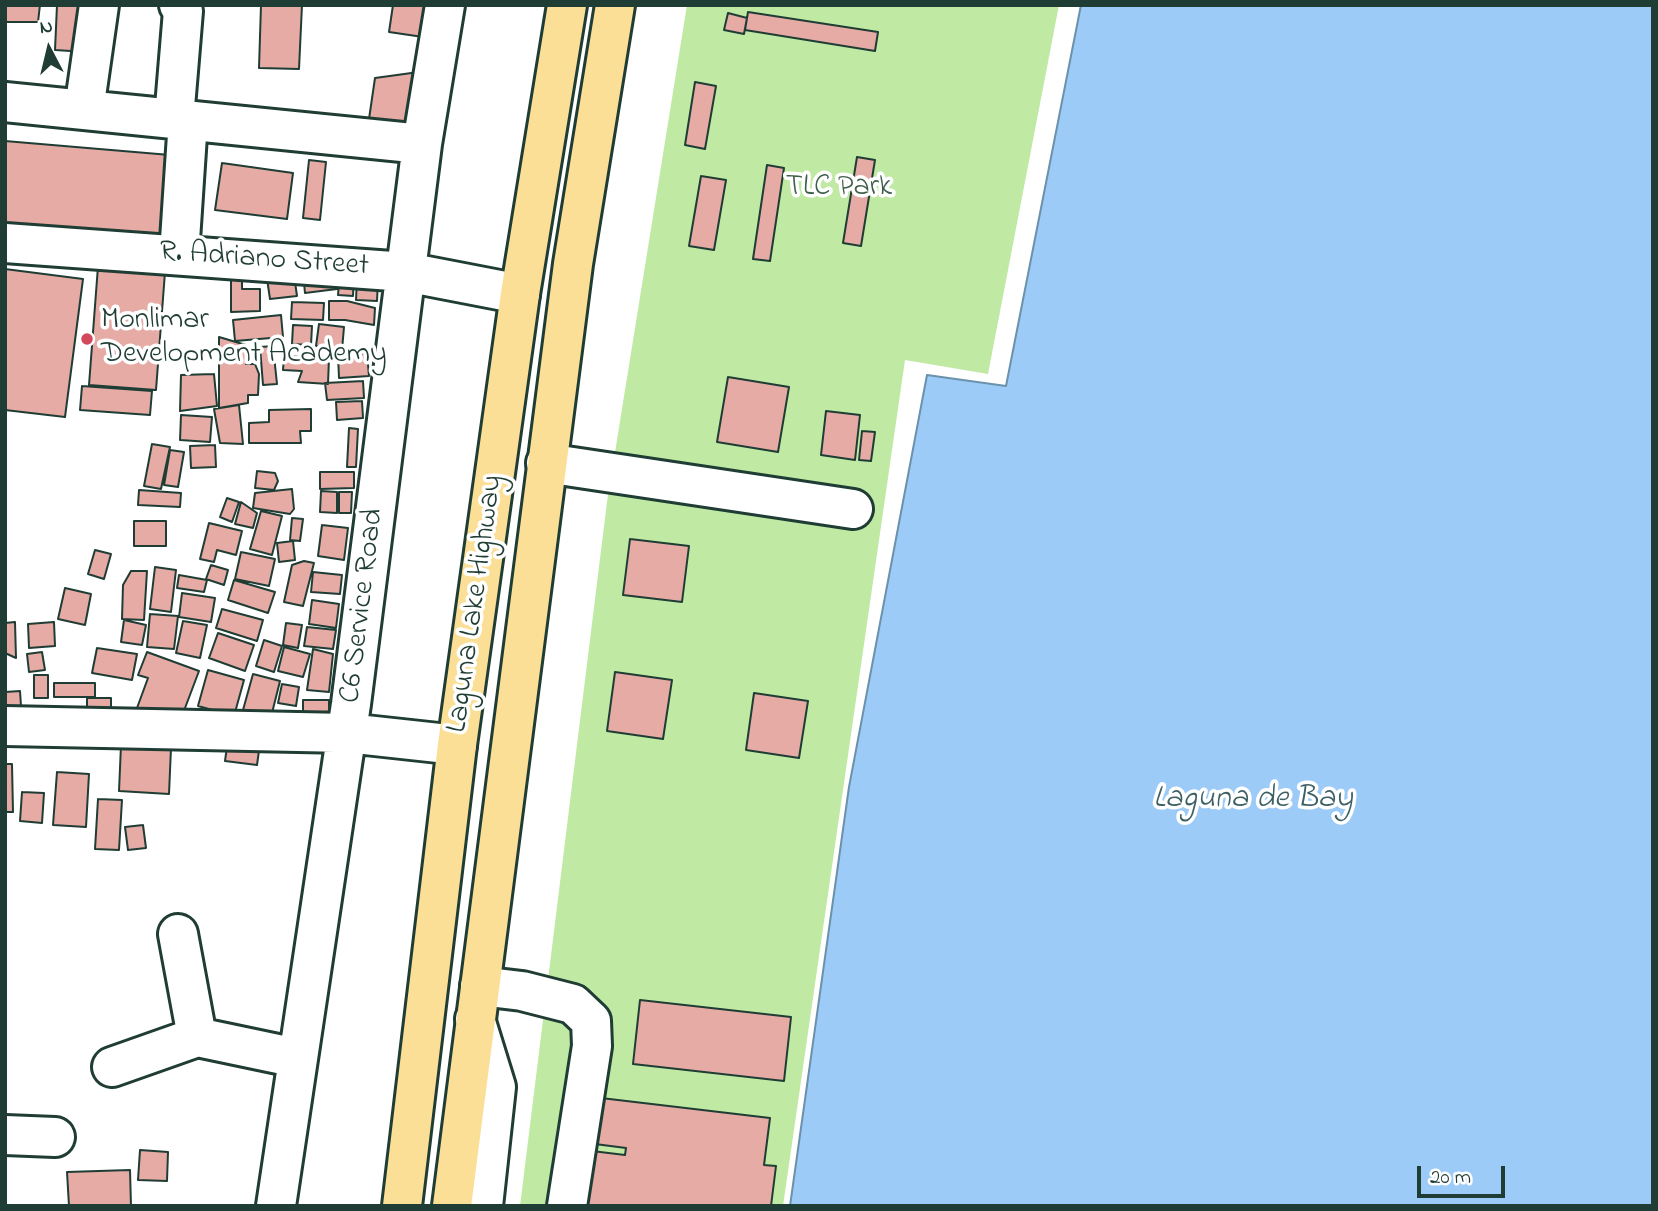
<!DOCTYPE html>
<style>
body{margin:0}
#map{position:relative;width:1658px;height:1211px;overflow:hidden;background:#fff;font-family:"Indie Flower",sans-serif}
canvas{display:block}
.frame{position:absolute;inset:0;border:7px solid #1f3d34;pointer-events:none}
.north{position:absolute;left:14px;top:14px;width:70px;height:70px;-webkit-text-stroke:5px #fff;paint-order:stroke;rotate:353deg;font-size:19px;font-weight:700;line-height:28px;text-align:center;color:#1f3d34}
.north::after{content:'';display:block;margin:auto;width:24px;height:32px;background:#1f3d34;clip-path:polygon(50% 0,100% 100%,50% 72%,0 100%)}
.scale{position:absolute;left:1417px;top:1166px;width:88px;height:32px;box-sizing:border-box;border:4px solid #1f3d34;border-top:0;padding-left:9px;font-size:21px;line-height:24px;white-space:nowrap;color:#1f3d34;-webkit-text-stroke:5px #fff;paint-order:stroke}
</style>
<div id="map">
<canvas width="1658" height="1211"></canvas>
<div class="frame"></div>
<div class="north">N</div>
<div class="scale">20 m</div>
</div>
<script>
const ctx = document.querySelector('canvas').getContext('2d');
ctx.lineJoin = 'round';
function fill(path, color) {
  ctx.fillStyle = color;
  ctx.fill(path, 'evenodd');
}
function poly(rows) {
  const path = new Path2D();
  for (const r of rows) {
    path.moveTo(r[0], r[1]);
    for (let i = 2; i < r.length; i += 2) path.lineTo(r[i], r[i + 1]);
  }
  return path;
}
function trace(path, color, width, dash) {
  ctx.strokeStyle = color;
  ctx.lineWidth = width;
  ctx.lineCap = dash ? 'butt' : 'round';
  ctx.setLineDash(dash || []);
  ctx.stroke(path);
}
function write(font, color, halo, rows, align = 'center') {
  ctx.font = font + ' "Indie Flower",sans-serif';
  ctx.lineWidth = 7;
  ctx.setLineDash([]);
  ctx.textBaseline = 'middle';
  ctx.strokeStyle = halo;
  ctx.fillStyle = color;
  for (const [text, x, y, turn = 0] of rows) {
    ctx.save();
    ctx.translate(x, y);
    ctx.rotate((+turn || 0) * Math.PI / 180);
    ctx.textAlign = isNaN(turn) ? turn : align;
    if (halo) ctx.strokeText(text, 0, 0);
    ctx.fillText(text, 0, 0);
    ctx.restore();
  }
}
fill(poly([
 [687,5,1059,5,988,374,905,360,783,1206,520,1206,607,502]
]), '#c0e9a4');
const water = poly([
 [1081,5,1653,5,1653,1206,790,1206,849,787,927,375,1006,386,1081,5]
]);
fill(water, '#9dcbf8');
trace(water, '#6b92aa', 2);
const building = poly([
 [5,5,40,5,38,22,5,22,5,5],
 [57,5,89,5,86,52,55,50,57,5],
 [261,5,302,5,299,69,259,68,261,5],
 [393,5,427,5,423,37,389,32,393,5],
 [748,12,878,32,875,51,745,30,748,12],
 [728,13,747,18,744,34,724,30,728,13],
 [426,71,418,126,369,119,375,78,426,71],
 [695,82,716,86,705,149,685,145,695,82],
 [5,141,170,155,163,239,5,226,5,141],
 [857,157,875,160,861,246,843,243,857,157],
 [309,160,326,162,320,220,303,218,309,160],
 [222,163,293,173,287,219,215,210,222,163],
 [767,165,784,168,770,261,753,259,767,165],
 [701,176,726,180,714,250,689,246,701,176],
 [99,253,166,259,156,390,89,385,99,253],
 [293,268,297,296,270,299,266,272,293,268],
 [5,269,83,279,65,417,5,410,5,269],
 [335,269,337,289,305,293,303,273,335,269],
 [231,271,242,271,242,289,260,289,260,311,231,312,231,271],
 [340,271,354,272,353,296,338,295,340,271],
 [357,278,378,280,377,301,356,300,357,278],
 [329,301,347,301,375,308,374,325,345,320,329,320,329,301],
 [292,302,324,303,323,320,291,319,292,302],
 [281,315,283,337,235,341,233,320,281,315],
 [319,324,344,327,342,350,316,346,319,324],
 [293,325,312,326,311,345,292,344,293,325],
 [219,337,246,345,246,364,255,364,259,374,258,395,248,395,248,403,219,408,219,337],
 [273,346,277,384,263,385,260,347,273,346],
 [367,353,369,376,339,378,338,355,367,353],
 [284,356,329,358,328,384,298,382,302,371,283,370,284,356],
 [214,374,217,406,180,411,181,375,214,374],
 [728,377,789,387,778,452,717,442,728,377],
 [363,381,364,398,327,400,325,383,363,381],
 [82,386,152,391,150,415,80,410,82,386],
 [362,401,363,418,337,420,336,402,362,401],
 [239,405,243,444,220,443,214,409,239,405],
 [311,409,311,431,300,431,301,443,249,443,249,423,269,422,269,410,311,409],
 [826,411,860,415,855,460,821,455,826,411],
 [181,415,212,417,210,442,180,440,181,415],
 [349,428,358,429,356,467,347,467,349,428],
 [862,431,875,432,871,461,859,460,862,431],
 [152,444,170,447,161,489,144,486,152,444],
 [215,445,216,467,191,468,190,446,215,445],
 [170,450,184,452,178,487,164,485,170,450],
 [257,471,275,473,278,481,274,490,255,488,257,471],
 [320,472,354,472,354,488,320,489,320,472],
 [292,489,294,509,290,514,253,508,255,493,292,489],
 [139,490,181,493,180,507,138,505,139,490],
 [321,491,337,492,337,513,320,512,321,491],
 [339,492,352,492,351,513,339,513,339,492],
 [227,498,239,502,232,522,220,517,227,498],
 [241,502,257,513,253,528,235,524,241,502],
 [261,511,282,516,272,555,250,549,261,511],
 [292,518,303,519,300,541,290,540,292,518],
 [134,521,166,521,166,546,134,546,134,521],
 [209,523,242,531,236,555,217,550,214,562,200,559,209,523],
 [322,525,348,528,344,560,318,556,322,525],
 [630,539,689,546,682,602,623,595,630,539],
 [293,541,295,560,279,562,277,543,293,541],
 [95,550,111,554,104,579,88,574,95,550],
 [241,552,275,559,269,586,235,579,241,552],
 [304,561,314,563,303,606,284,602,292,565,304,561],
 [211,565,228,570,224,585,206,579,211,565],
 [155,567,176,570,171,612,150,609,155,567],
 [131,571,147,571,144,620,122,619,123,585,131,571],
 [313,572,342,575,340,594,311,592,313,572],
 [179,575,207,580,204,592,177,588,179,575],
 [234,580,275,592,268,613,228,600,234,580],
 [65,588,91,594,85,625,58,619,65,588],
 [182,593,215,598,211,622,179,617,182,593],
 [312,600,339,604,336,628,309,624,312,600],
 [222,609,263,620,257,641,216,628,222,609],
 [150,614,178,616,174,649,147,647,150,614],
 [124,620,146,625,142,645,121,642,124,620],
 [183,621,207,625,200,658,176,653,183,621],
 [15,622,16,658,5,653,5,623,15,622],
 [54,622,55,646,29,648,28,624,54,622],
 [286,623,302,625,298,648,283,645,286,623],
 [307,627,336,630,333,649,304,646,307,627],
 [218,633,254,645,245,671,209,658,218,633],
 [264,640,282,646,274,672,256,666,264,640],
 [284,647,310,654,303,677,278,671,284,647],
 [97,648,137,654,132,680,92,673,97,648],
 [313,649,333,654,329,692,307,690,313,649],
 [42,652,45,670,29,672,27,654,42,652],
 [147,652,199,671,179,724,137,708,148,678,138,675,147,652],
 [208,670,244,680,234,716,198,706,208,670],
 [615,672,672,680,663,739,607,731,615,672],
 [253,674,280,681,271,717,243,710,253,674],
 [34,675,48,675,48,698,34,698,34,675],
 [54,683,95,683,95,697,54,697,54,683],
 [282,684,299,687,296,706,278,703,282,684],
 [20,691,21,706,5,706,5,692,20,691],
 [754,693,808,701,799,758,746,750,754,693],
 [87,698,111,698,111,721,87,722,87,698],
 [303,700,329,700,329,729,303,729,303,700],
 [229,732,261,736,257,765,225,761,229,732],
 [121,745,171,748,169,794,119,791,121,745],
 [5,764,12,764,13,812,5,812,5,764],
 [57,772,89,774,86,827,53,825,57,772],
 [22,792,44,793,42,823,20,821,22,792],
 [98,799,122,800,119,850,95,849,98,799],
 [143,825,146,848,128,850,125,827,143,825],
 [640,1000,791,1017,784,1081,633,1064,640,1000],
 [601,1098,770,1118,764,1165,776,1166,771,1206,585,1206,592,1151,625,1155,626,1148,595,1144,601,1098],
 [140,1150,168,1152,167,1181,138,1180,140,1150],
 [130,1170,131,1206,69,1206,67,1172,130,1170]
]);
fill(building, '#e5aba4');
trace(building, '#1f3d34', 2);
const minor = poly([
 [5,102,422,144],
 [84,110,99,5],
 [174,119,183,11,179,5],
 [5,243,406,272,520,294],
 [179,255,188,120],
 [546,463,853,509],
 [5,726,347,733,457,745],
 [178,934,197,1037],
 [480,986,522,991,573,1004,591,1021,592,1046,567,1206],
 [475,1019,496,1087,483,1206],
 [112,1067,197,1037,297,1058],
 [5,1135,55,1137],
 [276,1206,351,704,422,144,445,5]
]);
const major = poly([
 [402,1206,457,745,520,294,567,5],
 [452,1206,573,264,615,5]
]);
trace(minor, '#1f3d34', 44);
trace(major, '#1f3d34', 44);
trace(minor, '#fff', 38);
trace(major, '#fbdf96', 38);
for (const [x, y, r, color] of [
 [87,339,7,"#d1495b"]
]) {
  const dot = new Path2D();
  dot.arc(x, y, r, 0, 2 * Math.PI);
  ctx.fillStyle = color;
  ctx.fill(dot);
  trace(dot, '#fff', 2.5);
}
write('30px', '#3f5f4a', '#fff', [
 ["TLC Park",839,189]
]);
write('30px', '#1f3d34', '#fff', [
 ["R. Adriano Street",264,261,4],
 ["Laguna Lake Highway",477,604,-82],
 ["C6 Service Road",364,606,-83]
]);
write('30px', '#1f3d34', '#fff', [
 ["Monlimar",101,322],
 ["Development Academy",101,356]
], 'left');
write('italic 32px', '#3e6065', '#fff', [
 ["Laguna de Bay",1253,801]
]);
</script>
